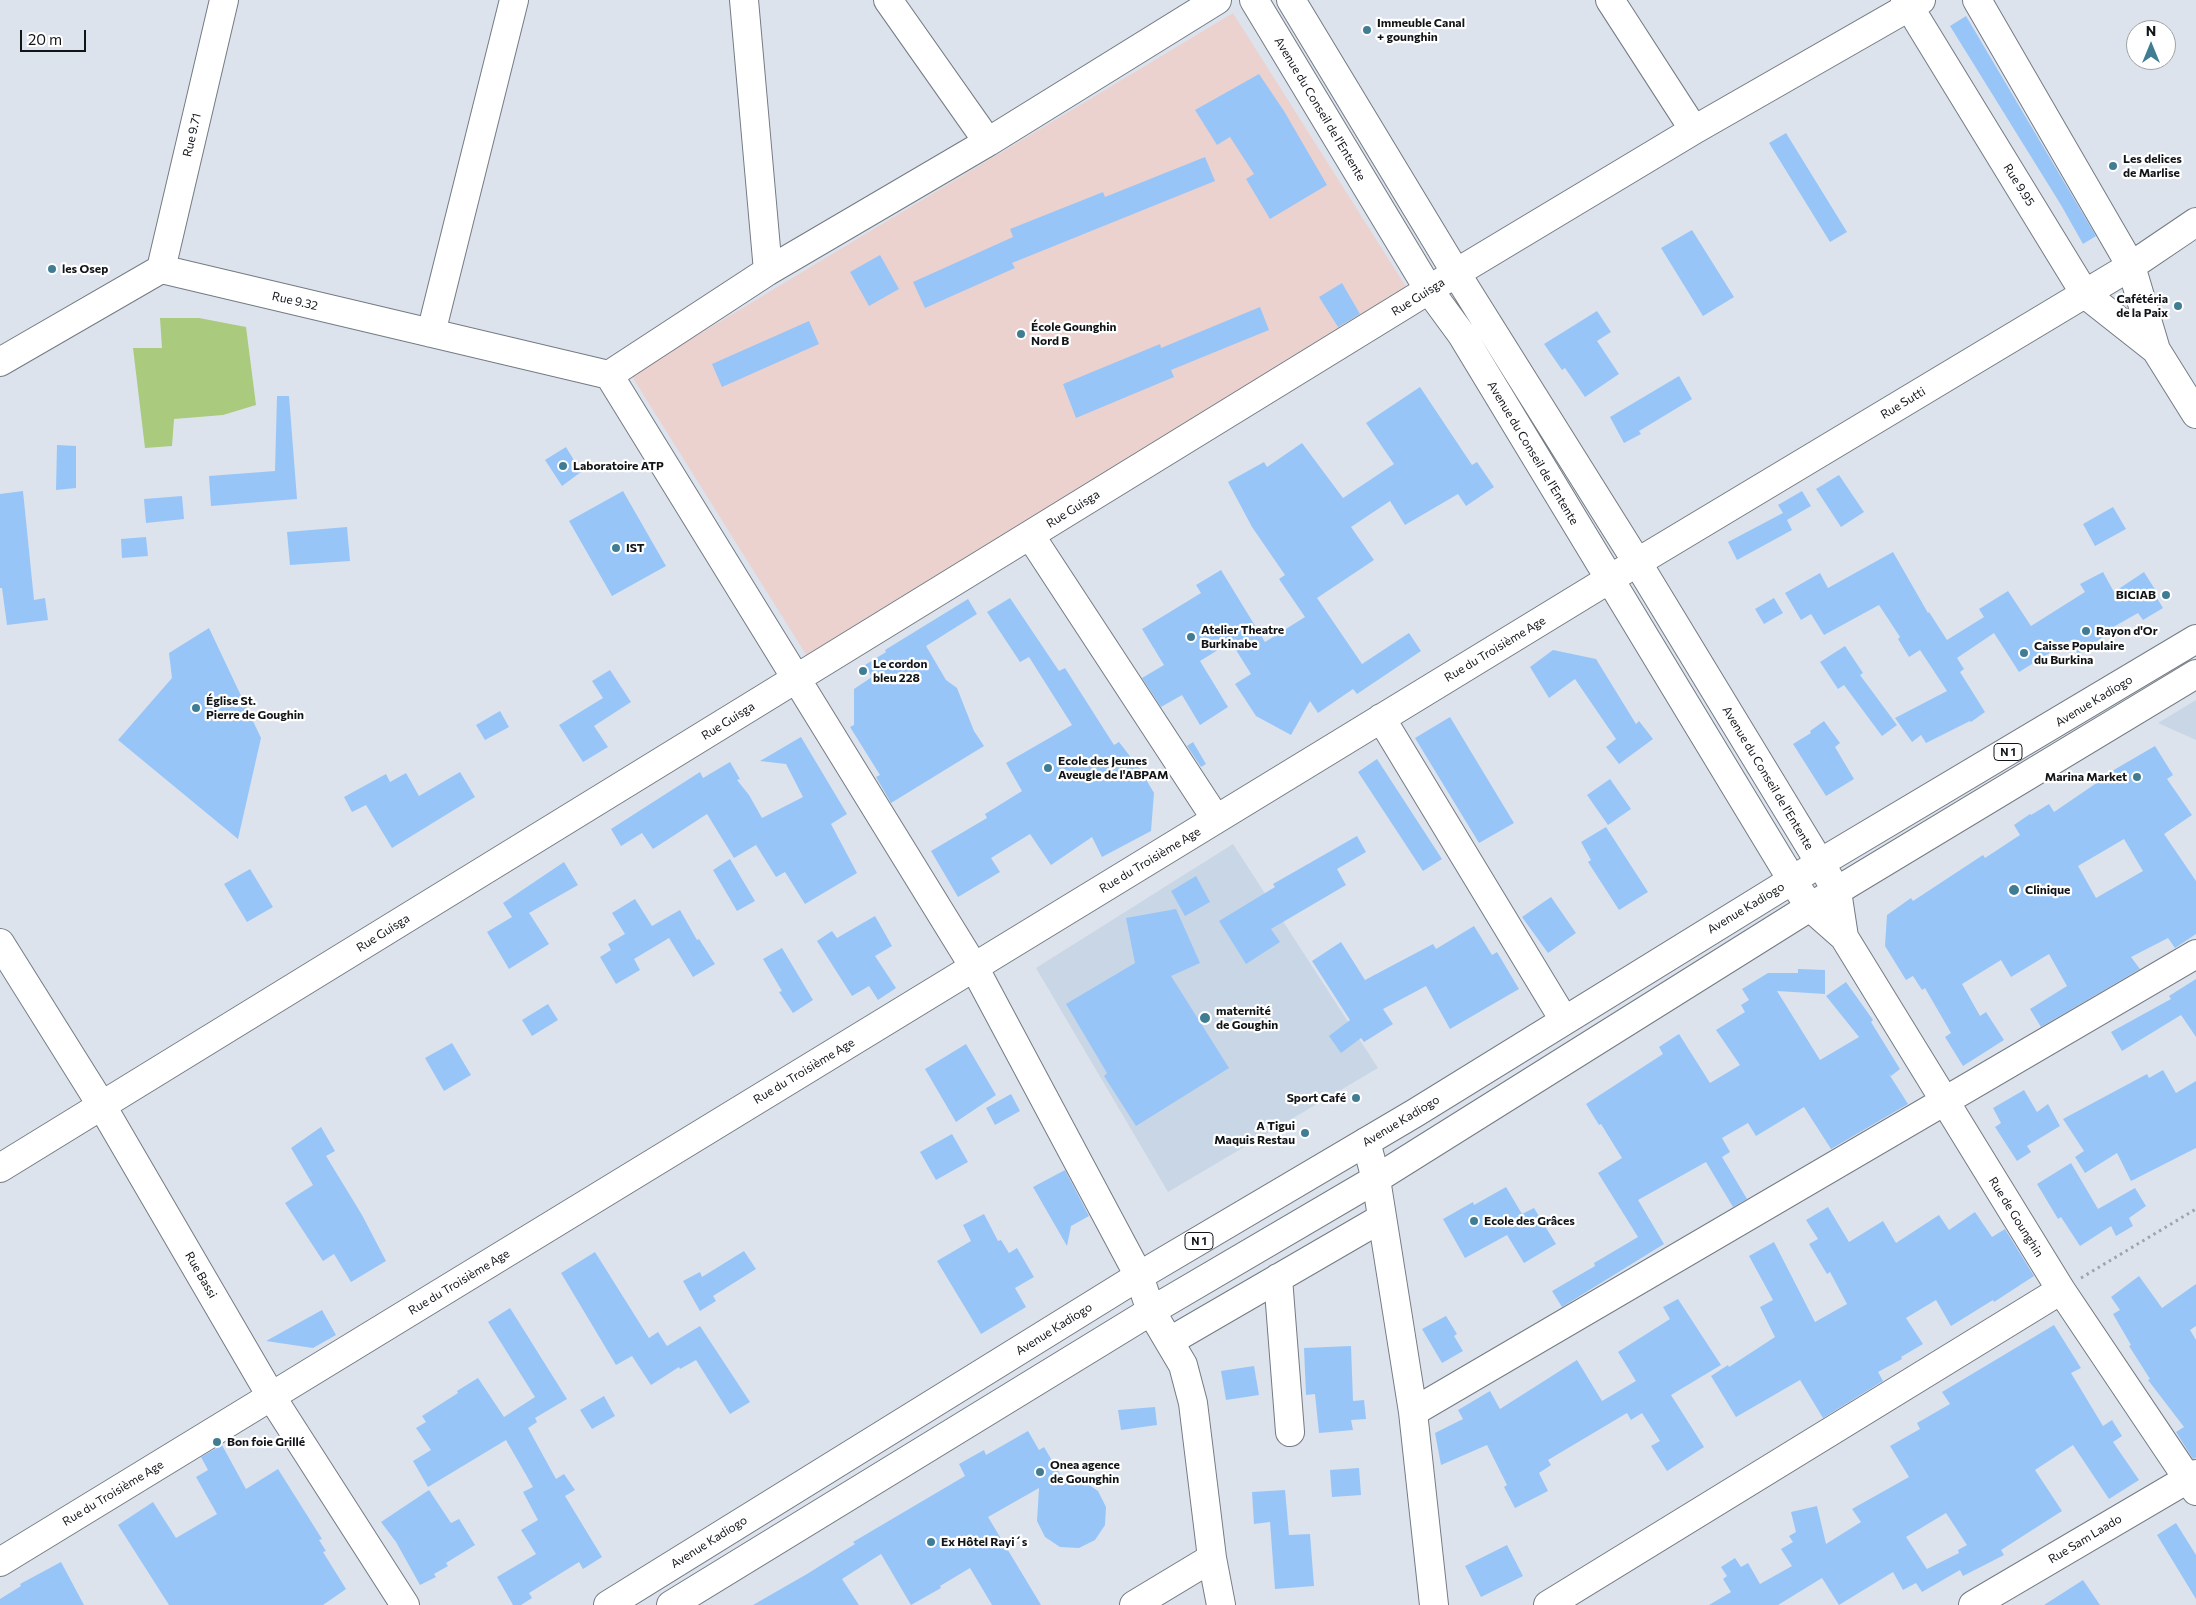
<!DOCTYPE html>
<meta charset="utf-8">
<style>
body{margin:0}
#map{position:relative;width:2196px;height:1605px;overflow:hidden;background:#dce3ed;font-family:Commissioner,sans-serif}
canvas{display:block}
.north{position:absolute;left:2126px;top:20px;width:50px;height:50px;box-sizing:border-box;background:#fff;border:1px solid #a0a1a3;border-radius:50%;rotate:0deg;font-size:14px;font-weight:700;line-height:20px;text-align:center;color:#121518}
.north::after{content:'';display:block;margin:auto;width:18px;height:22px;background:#407d93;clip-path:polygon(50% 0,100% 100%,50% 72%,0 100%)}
.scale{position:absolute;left:20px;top:30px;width:66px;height:22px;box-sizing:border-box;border:2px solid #121518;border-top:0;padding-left:6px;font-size:15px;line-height:18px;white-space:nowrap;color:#121518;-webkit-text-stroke:4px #fff;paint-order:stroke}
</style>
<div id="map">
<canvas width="2196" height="1605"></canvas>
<div class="north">N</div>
<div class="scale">20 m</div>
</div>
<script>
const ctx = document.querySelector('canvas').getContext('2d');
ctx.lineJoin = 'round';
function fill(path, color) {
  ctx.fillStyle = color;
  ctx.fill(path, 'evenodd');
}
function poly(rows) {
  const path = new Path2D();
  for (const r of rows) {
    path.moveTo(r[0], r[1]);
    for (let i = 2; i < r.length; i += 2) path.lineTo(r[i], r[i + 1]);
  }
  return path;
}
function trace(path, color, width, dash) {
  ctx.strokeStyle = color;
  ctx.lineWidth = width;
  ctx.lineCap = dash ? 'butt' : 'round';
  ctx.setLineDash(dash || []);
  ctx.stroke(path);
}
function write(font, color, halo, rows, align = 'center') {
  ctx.font = font + ' Commissioner,sans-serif';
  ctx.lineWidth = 4.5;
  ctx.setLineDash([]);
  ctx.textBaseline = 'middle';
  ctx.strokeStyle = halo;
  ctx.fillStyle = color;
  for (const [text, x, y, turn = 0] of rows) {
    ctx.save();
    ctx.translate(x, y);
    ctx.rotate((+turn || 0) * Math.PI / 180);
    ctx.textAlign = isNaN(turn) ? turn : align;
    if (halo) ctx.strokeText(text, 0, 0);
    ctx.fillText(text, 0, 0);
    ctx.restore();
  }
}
fill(poly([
 [2196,700,2196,740,2158,723],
 [1233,844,1378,1068,1168,1192,1036,968]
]), '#c9d6e5');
fill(poly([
 [1233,13,1410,293,810,661,631,375]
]), '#ecd2cf');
fill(poly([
 [160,318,199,318,246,327,256,405,223,415,174,419,172,446,145,448,133,348,162,348]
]), '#aaca7d');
fill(poly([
 [1966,16,2096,236,2083,244,2061,205,1950,26],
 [1259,74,1284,111,1327,185,1270,219,1246,179,1254,174,1230,137,1217,145,1195,110],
 [1786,133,1847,232,1830,242,1769,143],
 [1205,157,1215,181,1012,263,1015,268,925,308,913,282,1013,237,1010,229,1103,192,1105,197],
 [1692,230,1734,297,1703,316,1661,248],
 [880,255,899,289,869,306,850,272],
 [1342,283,1360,314,1338,327,1319,297],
 [1260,307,1269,330,1171,370,1174,377,1076,418,1063,384,1160,344,1161,348],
 [1597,311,1611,332,1597,341,1619,374,1585,397,1565,368,1562,370,1544,344],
 [809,321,819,344,722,387,712,364],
 [1679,376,1692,399,1639,431,1641,434,1624,443,1610,417],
 [1420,387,1472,465,1477,462,1494,487,1466,506,1458,494,1405,525,1390,501,1351,527,1374,560,1317,598,1362,664,1409,633,1421,651,1357,694,1353,689,1318,713,1310,701,1291,735,1256,716,1235,684,1251,674,1231,642,1200,661,1228,707,1200,725,1182,695,1161,707,1142,678,1164,665,1142,629,1201,593,1196,585,1221,570,1265,642,1305,617,1279,579,1285,575,1252,527,1228,482,1264,462,1267,467,1302,443,1343,498,1394,464,1366,423],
 [277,396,289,396,297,499,211,506,209,476,275,471],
 [57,445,76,446,76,488,56,490],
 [566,447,581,472,562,486,545,460],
 [1839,475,1864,512,1841,527,1816,489],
 [23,491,34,600,45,598,48,620,7,625,2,588,0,588,0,494],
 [623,491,666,566,612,596,569,521],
 [1802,491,1811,506,1787,520,1792,530,1737,560,1728,542,1783,513,1778,505],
 [182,496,184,519,146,523,144,499],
 [2113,507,2126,529,2095,546,2083,524],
 [347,527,350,561,290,565,287,532],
 [146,537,148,556,122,558,121,539],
 [1893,552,1928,613,1929,612,1947,640,1984,617,1979,609,2008,591,2031,626,2085,592,2080,584,2103,572,2114,592,2144,572,2156,591,2154,593,2163,608,2143,620,2138,613,2101,634,2103,637,2078,654,2069,641,2019,672,1994,633,1957,658,1964,669,1960,672,1985,712,1971,722,1970,721,1926,743,1921,735,1912,742,1895,718,1947,691,1920,650,1909,657,1898,639,1900,637,1879,605,1824,635,1811,614,1801,620,1785,593,1820,573,1828,588],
 [1010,598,1059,671,1065,668,1114,745,1119,742,1140,769,1154,793,1151,831,1102,857,1092,837,1051,865,1030,834,991,858,1000,872,958,897,931,851,987,818,985,814,1022,791,1006,763,1072,725,1029,657,1020,662,987,612],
 [1774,598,1783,613,1764,624,1755,609],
 [968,599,977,614,926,646,946,680,957,688,974,731,984,746,891,803,876,777,880,775,850,727,854,725,854,689,872,677,865,665,886,652,885,650],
 [209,628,261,738,238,839,118,740,172,678,169,653],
 [1845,646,1863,673,1860,675,1897,725,1882,736,1844,685,1838,689,1820,662],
 [1553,650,1596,659,1636,724,1639,721,1653,739,1619,764,1606,747,1616,739,1575,679,1549,698,1530,667],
 [610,670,631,702,594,726,608,747,583,762,559,725,603,698,592,681],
 [500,711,509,727,485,740,476,725],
 [1450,717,1514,823,1479,843,1415,738],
 [1824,721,1840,743,1835,747,1854,779,1826,796,1793,744,1811,733,1810,731],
 [801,737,847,814,831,824,857,873,805,904,785,872,776,877,756,845,734,858,707,814,653,849,642,833,621,846,611,829,700,772,703,778,730,762,740,779,737,780,749,795,762,818,803,797,786,764,760,761],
 [1193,742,1206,764,1201,767,1187,746],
 [2155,746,2173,775,2167,779,2192,815,2164,834,2196,881,2196,934,2175,948,2168,938,2131,957,2140,969,2041,1027,2030,1009,2067,986,2049,954,2011,977,2001,960,1962,984,1980,1016,1986,1012,2004,1040,1963,1066,1945,1037,1951,1033,1925,988,1922,990,1913,976,1906,980,1885,946,1887,915,1911,898,1913,901,1983,855,1985,858,2020,835,2014,825,2030,814,2031,815,2049,804,2054,812,2101,780,2100,778],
 [2124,839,2143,871,2096,898,2078,866],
 [1377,759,1442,859,1423,871,1358,772],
 [460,772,475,797,392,848,366,805,352,812,344,797,386,774,390,782,406,773,419,796],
 [1610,779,1631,809,1608,825,1587,795],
 [1606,827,1648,892,1619,910,1588,862,1591,860,1581,842],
 [1357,836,1366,852,1337,869,1346,885,1271,929,1280,942,1246,964,1219,921,1275,887,1273,884],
 [730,859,755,901,737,911,713,870],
 [564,862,578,885,529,913,549,944,509,969,487,932,512,917,503,903],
 [250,869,273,907,247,922,224,884],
 [1196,876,1210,902,1185,916,1171,891],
 [1551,897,1576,933,1548,953,1522,917],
 [635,899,652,926,680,910,697,940,699,939,715,964,693,977,669,938,634,959,640,970,616,984,600,957,611,950,608,944,625,934,612,913],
 [1176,909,1200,963,1171,976,1229,1068,1136,1126,1104,1076,1107,1073,1066,1004,1135,963,1126,918],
 [875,916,892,946,875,956,896,988,878,1000,869,986,852,996,817,941,832,931,837,938],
 [1474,926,1492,955,1497,952,1519,989,1450,1029,1426,986,1383,1009,1393,1024,1364,1042,1361,1038,1341,1053,1329,1036,1350,1020,1312,961,1341,942,1365,980,1433,944,1436,949],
 [782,948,813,1000,793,1013,779,992,782,991,763,959],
 [1798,969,1825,970,1825,994,1777,991,1820,1060,1859,1037,1826,996,1846,982,1873,1020,1871,1022,1900,1069,1891,1076,1889,1074,1908,1104,1831,1149,1804,1107,1756,1136,1748,1123,1722,1138,1730,1152,1722,1157,1747,1199,1733,1207,1706,1162,1638,1200,1664,1244,1562,1307,1552,1291,1595,1266,1594,1263,1638,1237,1598,1173,1622,1158,1601,1124,1599,1125,1586,1104,1663,1054,1659,1047,1679,1034,1710,1083,1740,1065,1716,1030,1745,1012,1741,1005,1749,1000,1742,989,1768,973,1798,973],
 [2196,979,2196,1037,2181,1015,2122,1051,2111,1032,2171,999,2169,996],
 [548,1004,558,1020,532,1036,522,1020],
 [452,1043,471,1075,444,1091,425,1058],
 [966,1044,996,1095,956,1122,925,1069],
 [2163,1070,2176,1093,2196,1081,2196,1148,2131,1181,2117,1153,2085,1173,2075,1157,2084,1151,2063,1119,2147,1074,2149,1078],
 [2024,1090,2037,1112,2048,1104,2060,1126,2027,1146,2031,1152,2017,1161,1995,1127,2001,1123,1993,1108],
 [1011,1094,1020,1111,995,1125,986,1108],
 [321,1127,335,1151,326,1156,362,1215,386,1261,351,1282,334,1254,323,1261,285,1203,313,1185,291,1148],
 [952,1134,968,1162,936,1180,920,1152],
 [2071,1163,2098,1209,2135,1188,2146,1206,2129,1218,2133,1226,2116,1236,2111,1226,2080,1246,2061,1217,2058,1219,2037,1184],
 [1065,1170,1089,1216,1071,1226,1067,1246,1033,1187],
 [1506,1187,1522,1214,1534,1208,1556,1244,1524,1263,1507,1235,1465,1258,1443,1219,1473,1202,1474,1205],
 [1828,1207,1849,1242,1883,1221,1896,1243,1939,1215,1949,1230,1975,1212,1992,1237,2005,1229,2034,1276,1994,1302,1993,1300,1951,1326,1936,1300,1906,1318,1923,1344,1901,1357,1902,1359,1878,1372,1883,1381,1823,1418,1800,1380,1736,1417,1711,1376,1728,1365,1729,1367,1775,1337,1760,1307,1773,1300,1749,1256,1774,1242,1815,1322,1847,1304,1830,1272,1827,1274,1809,1244,1818,1239,1806,1220],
 [984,1214,998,1241,1001,1240,1009,1253,1017,1248,1034,1277,1015,1288,1026,1307,981,1334,937,1261,971,1241,963,1225],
 [744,1251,756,1269,713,1296,716,1301,700,1311,683,1281,700,1272,702,1277],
 [595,1252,649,1338,658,1332,667,1346,700,1326,750,1402,730,1414,696,1360,680,1369,679,1367,651,1385,632,1356,616,1365,561,1273],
 [2139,1276,2162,1308,2196,1284,2196,1326,2190,1330,2196,1340,2196,1458,2193,1459,2176,1432,2184,1427,2148,1380,2150,1379,2129,1346,2131,1345,2113,1314,2120,1310,2111,1297],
 [1678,1299,1721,1365,1671,1395,1704,1447,1667,1471,1651,1446,1660,1441,1642,1413,1631,1420,1627,1413,1548,1460,1551,1465,1539,1473,1548,1491,1515,1508,1504,1487,1507,1485,1487,1445,1441,1465,1435,1433,1463,1419,1458,1410,1490,1391,1500,1409,1577,1360,1602,1401,1636,1381,1618,1352,1670,1319,1663,1307],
 [510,1308,567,1399,535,1418,537,1422,528,1428,556,1479,564,1474,575,1490,565,1496,602,1557,583,1569,579,1562,529,1593,532,1598,521,1605,513,1605,497,1577,536,1554,521,1530,538,1520,523,1492,533,1487,506,1440,428,1487,413,1461,431,1450,416,1428,426,1422,422,1416,458,1393,457,1391,478,1378,504,1417,535,1397,488,1322],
 [322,1310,336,1335,313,1348,266,1341],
 [1446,1316,1457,1334,1454,1336,1463,1351,1442,1363,1422,1329],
 [2054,1325,2081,1368,2071,1373,2103,1426,2112,1420,2122,1436,2113,1442,2139,1480,2109,1499,2073,1445,2035,1470,2062,1511,2001,1550,2004,1555,1963,1576,1960,1570,1922,1592,1916,1583,1903,1590,1893,1572,1839,1605,1822,1578,1778,1605,1709,1605,1731,1592,1723,1579,1727,1576,1721,1567,1735,1558,1741,1567,1748,1563,1760,1584,1792,1566,1781,1549,1793,1542,1789,1536,1796,1532,1791,1512,1817,1506,1826,1544,1861,1522,1852,1509,1909,1477,1890,1446,1920,1429,1917,1423,1950,1404,1942,1392],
 [1946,1513,1967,1545,1958,1550,1959,1553,1927,1569,1906,1537],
 [1351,1346,1353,1401,1364,1400,1366,1419,1351,1420,1353,1430,1319,1433,1315,1394,1306,1395,1304,1348],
 [1254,1366,1259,1395,1226,1400,1221,1371],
 [604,1396,615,1416,592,1429,580,1410],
 [1155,1407,1157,1425,1121,1430,1118,1410],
 [1028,1431,1039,1450,1044,1447,1063,1479,1083,1481,1098,1491,1106,1507,1105,1525,1095,1540,1079,1548,1060,1547,1045,1537,1037,1521,1039,1488,988,1517,1041,1605,992,1605,970,1568,940,1586,941,1588,911,1605,881,1554,842,1579,859,1605,753,1605,807,1574,855,1544,853,1542,965,1476,959,1464,984,1450,986,1455],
 [222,1445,246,1489,278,1469,322,1539,319,1540,326,1551,323,1552,346,1589,323,1605,169,1605,118,1525,153,1502,176,1538,217,1514,196,1477,208,1470,201,1457],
 [1359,1468,1361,1495,1332,1497,1330,1470],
 [429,1490,451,1523,459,1519,475,1545,446,1563,448,1566,434,1574,436,1577,420,1585,396,1542,381,1522],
 [1285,1490,1289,1535,1310,1534,1314,1586,1275,1589,1270,1522,1254,1524,1252,1492],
 [2176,1523,2196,1555,2196,1599,2157,1535],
 [1507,1545,1523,1576,1481,1597,1465,1566],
 [61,1562,84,1605,0,1605,0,1599,21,1586,20,1584],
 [2083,1580,2100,1605,2044,1605]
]), '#98c5f8');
const minor = poly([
 [744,0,768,271],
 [888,0,988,142],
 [1254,0,1429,290,1462,335,1792,880,1810,907,1844,937,2061,1290,2196,1491],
 [1291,0,1456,273,1637,562,1837,891,1844,937],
 [1610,0,1694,130],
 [1905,0,2085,294,2156,350],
 [1977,0,2131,266,2156,350,2196,414],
 [161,269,224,0],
 [431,333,514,0],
 [0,362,161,269,609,375],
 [609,375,974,967,1139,1276,1151,1311,1183,1365,1193,1403,1212,1558,1221,1605],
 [609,375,768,271,988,142,1217,0],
 [1030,535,1216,819],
 [1381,718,1564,1020],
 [0,943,102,1106,271,1396,405,1605],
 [1366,1142,1376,1179,1413,1412,1434,1605],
 [0,1168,1456,273,1694,130,1921,0],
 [1278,1278,1290,1432],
 [1170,1341,1382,1218],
 [1413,1412,2196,954],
 [0,1562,1608,580,2131,266,2196,222],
 [1134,1605,1212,1558],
 [1548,1605,2061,1290],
 [1973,1605,2196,1474]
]);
const highway = poly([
 [608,1605,1139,1276,1415,1113,1820,863,2196,639],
 [671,1605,1151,1311,1376,1179,1810,907,2196,674]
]);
trace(minor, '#747b83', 30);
trace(highway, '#747b83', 30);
trace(poly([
 [2081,1278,2196,1209]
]), '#9fa4ac', 3, [2.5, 4]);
trace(minor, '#fff', 28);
trace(highway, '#fff', 28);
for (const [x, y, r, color] of [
 [1367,30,5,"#407d93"],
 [2113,166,5,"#407d93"],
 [52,269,5,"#407d93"],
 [2178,306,5,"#407d93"],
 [1021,334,5,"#407d93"],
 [563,466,5,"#407d93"],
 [616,548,5,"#407d93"],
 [2166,595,5,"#407d93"],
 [2086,631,5,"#407d93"],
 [1191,637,5,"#407d93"],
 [2024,653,5,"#407d93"],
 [863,671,5,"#407d93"],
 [196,708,5,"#407d93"],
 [1048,768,5,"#407d93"],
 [2137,777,5,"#407d93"],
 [2014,890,6,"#407d93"],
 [1205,1018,6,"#407d93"],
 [1356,1098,5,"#407d93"],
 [1305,1133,5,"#407d93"],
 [1474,1221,5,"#407d93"],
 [217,1442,5,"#407d93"],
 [1040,1472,5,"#407d93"],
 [931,1542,5,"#407d93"]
]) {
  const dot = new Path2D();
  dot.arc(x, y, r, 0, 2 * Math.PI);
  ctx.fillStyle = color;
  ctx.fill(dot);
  trace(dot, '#fff', 2);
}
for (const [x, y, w] of [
 [2008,752,28],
 [1199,1241,28]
]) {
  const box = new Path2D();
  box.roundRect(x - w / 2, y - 8.5, w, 17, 4);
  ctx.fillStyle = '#fff';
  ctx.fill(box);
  trace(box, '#121518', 1);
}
write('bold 11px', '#121518', null, [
 ["N 1",2008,752],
 ["N 1",1199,1241]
]);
write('bold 12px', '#121518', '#fff', [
 ["Immeuble Canal",1377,23],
 ["+ gounghin",1377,37],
 ["Les delices",2123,159],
 ["de Marlise",2123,173],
 ["les Osep",62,269],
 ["Cafétéria",2168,299,"right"],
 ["de la Paix",2168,313,"right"],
 ["École Gounghin",1031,327],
 ["Nord B",1031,341],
 ["Laboratoire ATP",573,466],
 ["IST",626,548],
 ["BICIAB",2156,595,"right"],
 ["Atelier Theatre",1201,630],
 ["Burkinabe",1201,644],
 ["Rayon d'Or",2096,631],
 ["Caisse Populaire",2034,646],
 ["du Burkina",2034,660],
 ["Le cordon",873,664],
 ["bleu 228",873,678],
 ["Église St.",206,701],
 ["Pierre de Goughin",206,715],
 ["Ecole des Jeunes",1058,761],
 ["Aveugle de l'ABPAM",1058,775],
 ["Marina Market",2127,777,"right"],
 ["Clinique",2025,890],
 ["maternité",1216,1011],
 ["de Goughin",1216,1025],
 ["Sport Café",1346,1098,"right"],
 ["A Tigui",1295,1126,"right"],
 ["Maquis Restau",1295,1140,"right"],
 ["Ecole des Grâces",1484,1221],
 ["Bon foie Grillé",227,1442],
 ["Onea agence",1050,1465],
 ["de Gounghin",1050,1479],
 ["Ex Hôtel Rayi´s",941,1542]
], 'left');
write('12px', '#121518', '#fff', [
 ["Avenue du Conseil de l'Entente",1320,109,59],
 ["Rue 9.71",192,135,-77],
 ["Rue 9.95",2019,185,58],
 ["Rue Guisga",1418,297,-32],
 ["Rue 9.32",295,301,13],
 ["Rue Sutti",1903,403,-31],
 ["Avenue du Conseil de l'Entente",1533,453,59],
 ["Rue Guisga",1073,509,-32],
 ["Rue du Troisième Age",1495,649,-31],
 ["Avenue Kadiogo",2094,701,-31],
 ["Rue Guisga",728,721,-32],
 ["Avenue du Conseil de l'Entente",1768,778,59],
 ["Rue du Troisième Age",1150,860,-31],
 ["Avenue Kadiogo",1746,908,-31],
 ["Rue Guisga",383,933,-32],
 ["Rue du Troisième Age",804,1071,-31],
 ["Avenue Kadiogo",1401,1121,-31],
 ["Rue de Gounghin",2016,1217,58],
 ["Rue Bassi",201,1275,60],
 ["Rue du Troisième Age",459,1282,-31],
 ["Avenue Kadiogo",1054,1329,-32],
 ["Rue du Troisième Age",113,1493,-31],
 ["Rue Sam Laado",2085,1539,-31],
 ["Avenue Kadiogo",709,1542,-32]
]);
</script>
